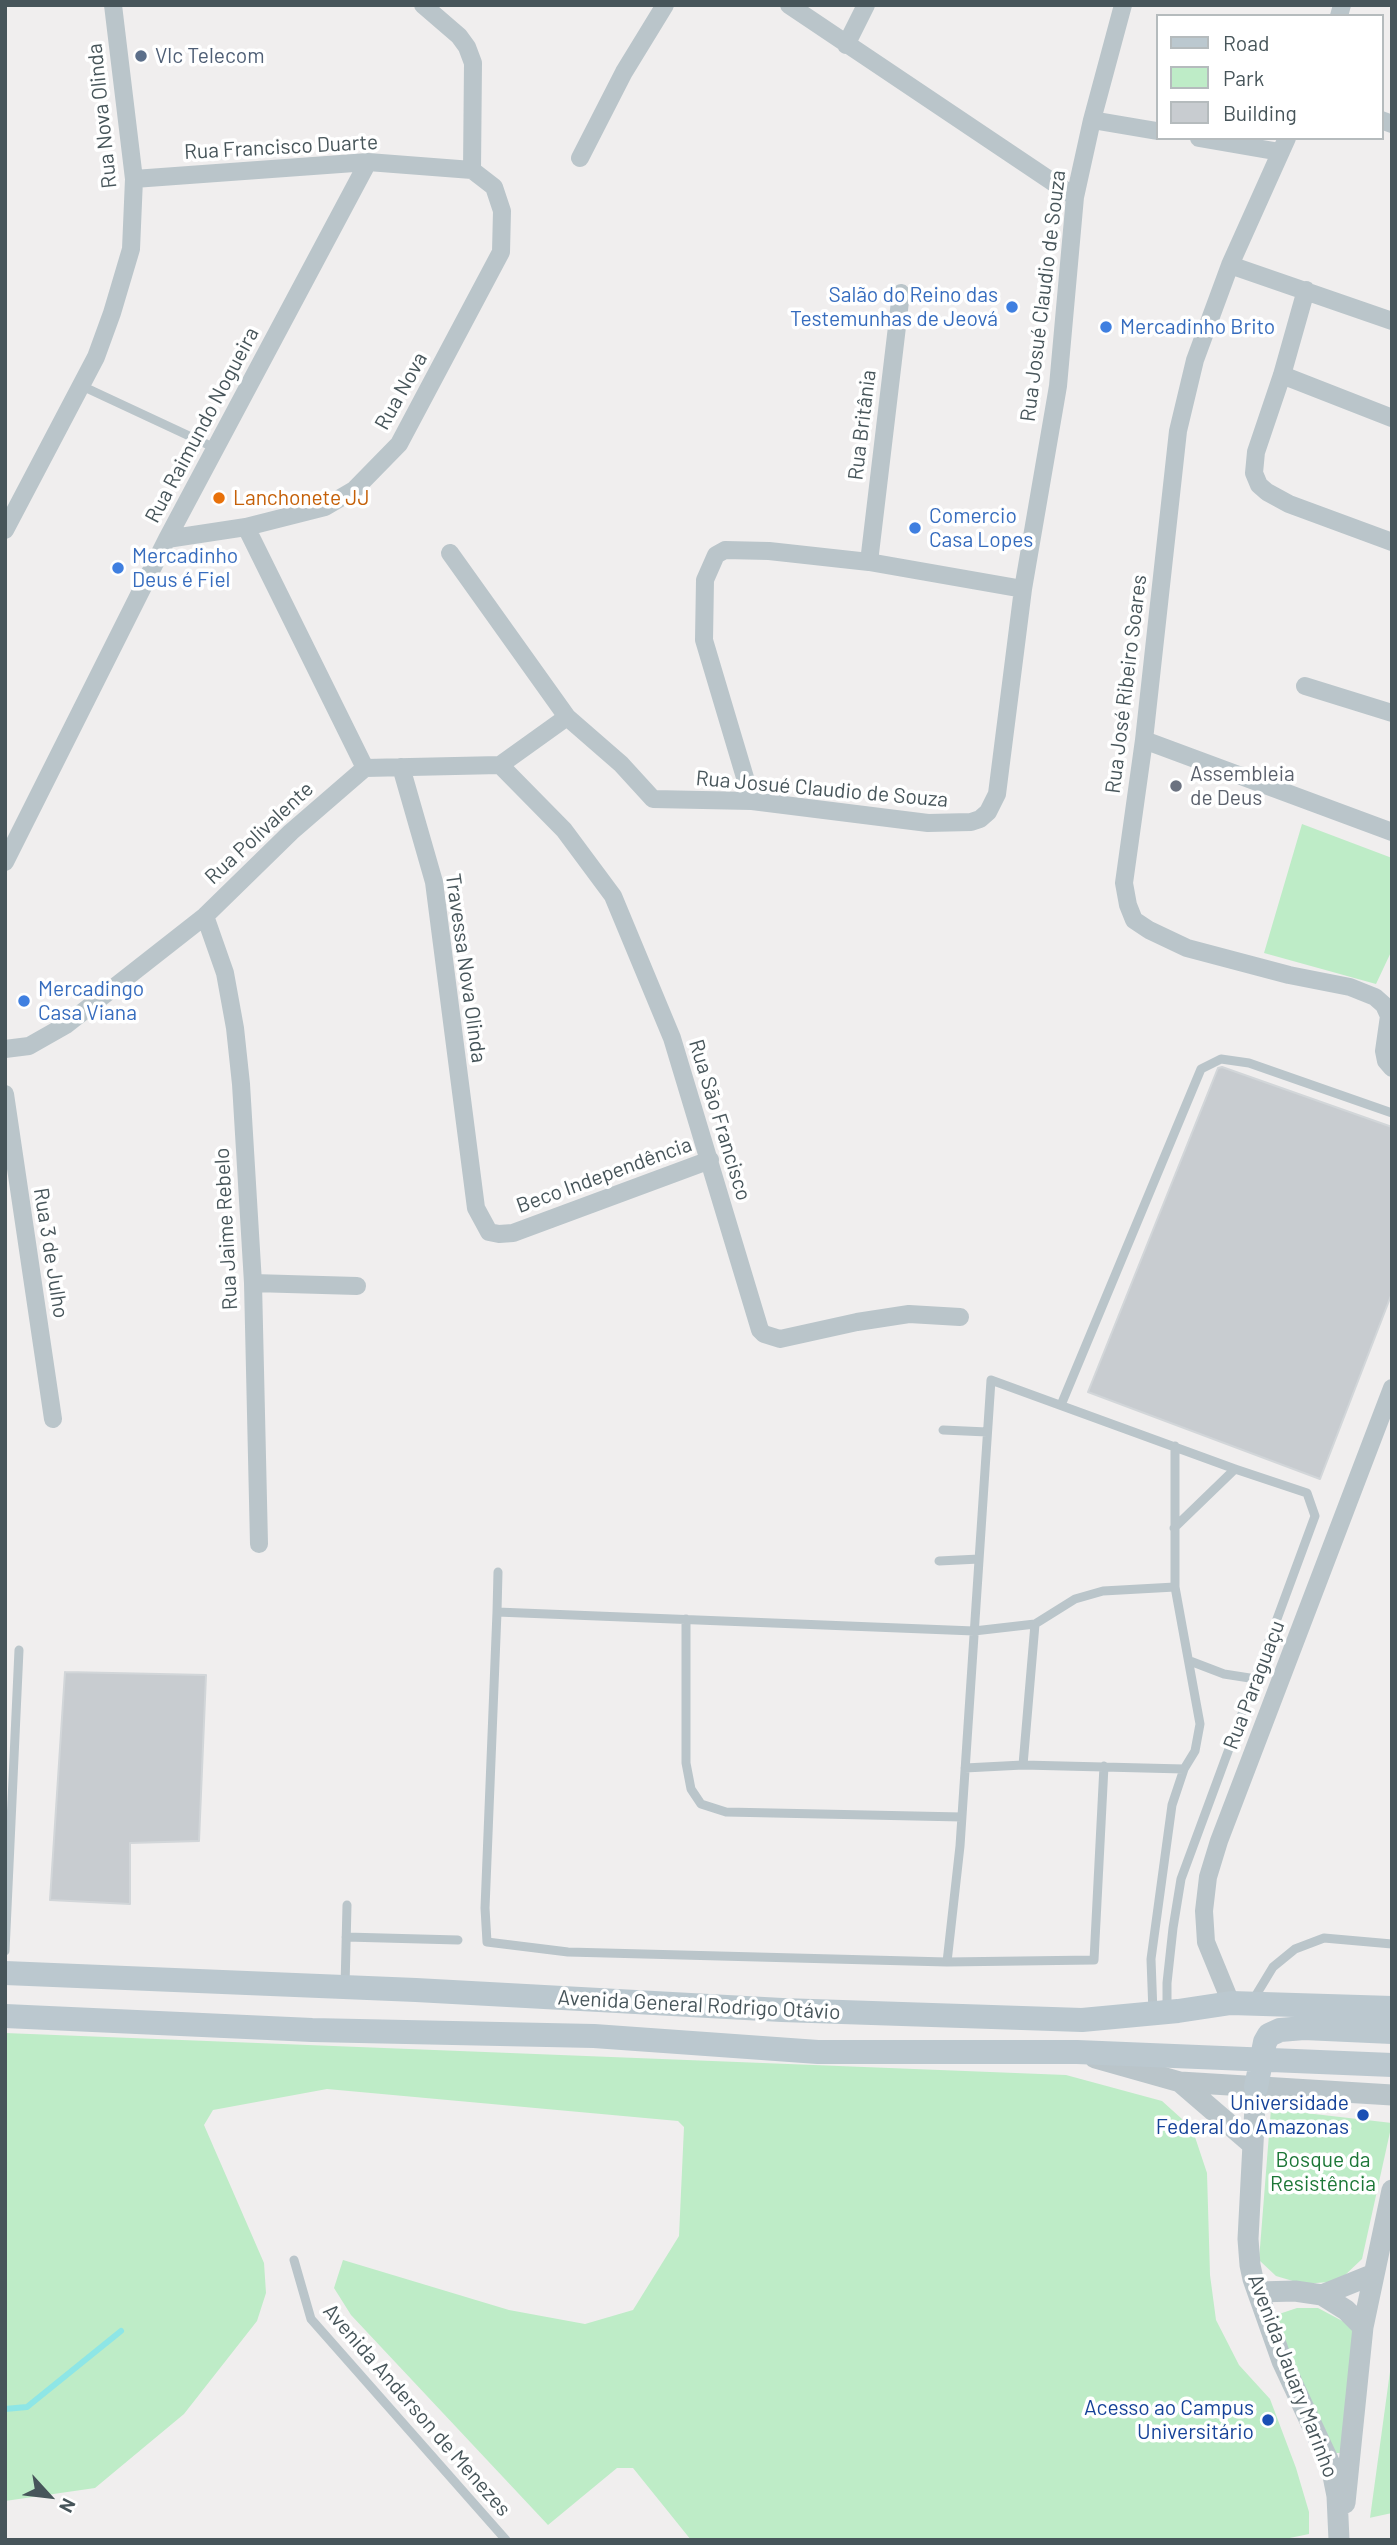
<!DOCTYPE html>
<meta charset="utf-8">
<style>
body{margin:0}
#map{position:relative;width:1397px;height:2545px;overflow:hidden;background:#f0eeee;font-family:Barlow,sans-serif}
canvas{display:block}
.frame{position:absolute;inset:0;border:7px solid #47555a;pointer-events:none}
.legend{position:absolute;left:1156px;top:14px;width:228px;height:126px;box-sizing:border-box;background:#fff;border:2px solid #b5bbbd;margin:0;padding:9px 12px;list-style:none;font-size:21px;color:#47555a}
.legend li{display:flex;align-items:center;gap:14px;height:35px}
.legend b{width:35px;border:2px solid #b5bbbd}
.north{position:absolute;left:14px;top:2461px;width:70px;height:70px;-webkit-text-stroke:5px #fff;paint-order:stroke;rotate:117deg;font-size:19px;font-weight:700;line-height:28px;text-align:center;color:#47555a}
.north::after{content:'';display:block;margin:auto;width:24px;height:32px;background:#47555a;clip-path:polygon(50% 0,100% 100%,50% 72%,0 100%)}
</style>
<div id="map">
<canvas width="1397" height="2545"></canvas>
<div class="frame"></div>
<ul class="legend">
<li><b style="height:9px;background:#bbc8cf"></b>Road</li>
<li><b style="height:19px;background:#beecc7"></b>Park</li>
<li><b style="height:19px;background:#c8ccd0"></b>Building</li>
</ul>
<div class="north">N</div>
</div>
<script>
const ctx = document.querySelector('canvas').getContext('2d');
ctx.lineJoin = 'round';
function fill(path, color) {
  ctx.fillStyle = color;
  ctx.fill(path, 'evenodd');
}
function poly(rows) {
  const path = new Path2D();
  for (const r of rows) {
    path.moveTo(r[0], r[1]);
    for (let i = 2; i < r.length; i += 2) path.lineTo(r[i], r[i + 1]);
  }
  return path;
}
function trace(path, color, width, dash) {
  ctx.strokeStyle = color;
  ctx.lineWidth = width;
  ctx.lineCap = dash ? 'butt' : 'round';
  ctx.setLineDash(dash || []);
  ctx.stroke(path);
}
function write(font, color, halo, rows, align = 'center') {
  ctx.font = font + ' Barlow,sans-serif';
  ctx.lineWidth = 7;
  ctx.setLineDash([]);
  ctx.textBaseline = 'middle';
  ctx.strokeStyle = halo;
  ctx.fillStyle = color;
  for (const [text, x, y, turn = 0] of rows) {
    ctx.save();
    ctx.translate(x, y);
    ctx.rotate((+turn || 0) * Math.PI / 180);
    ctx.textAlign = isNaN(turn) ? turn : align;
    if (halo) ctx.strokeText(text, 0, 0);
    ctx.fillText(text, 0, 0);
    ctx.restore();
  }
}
fill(poly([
 [1302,824,1392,858,1392,950,1376,984,1264,953],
 [5,2033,1066,2075,1162,2101,1192,2128,1207,2173,1210,2275,1216,2320,1239,2365,1270,2399,1296,2468,1309,2512,1309,2534,1280,2540,691,2540,633,2468,617,2468,548,2525,351,2315,334,2288,343,2260,509,2310,585,2324,633,2310,679,2236,684,2127,678,2121,327,2089,213,2110,204,2125,264,2263,266,2293,257,2321,184,2414,95,2488,5,2501],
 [1271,2109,1392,2123,1362,2259,1343,2277,1329,2282,1303,2284,1276,2276,1259,2260],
 [1297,2308,1318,2308,1348,2324,1358,2339,1340,2453,1331,2453,1278,2329,1279,2314],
 [1392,2357,1392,2513,1369,2518,1370,2518]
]), '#beecc7');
trace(poly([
 [5,2409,27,2407,121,2331]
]), '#8ee6e6', 6);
const building = poly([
 [1222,1067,1392,1127,1392,1293,1320,1479,1088,1392,1218,1068,1222,1067],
 [65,1672,206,1675,199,1841,130,1843,130,1904,50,1900,65,1672]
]);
fill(building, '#c8ccd0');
trace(building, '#d2d6d9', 2);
trace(poly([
 [82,386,215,448],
 [1061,1405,1201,1069,1221,1059,1249,1063,1392,1113],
 [943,1430,987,1432],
 [1174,1528,1235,1469],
 [939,1561,979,1559],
 [1175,1587,1175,1446],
 [497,1612,498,1572],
 [686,1619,686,1763,691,1789,701,1804,726,1812,962,1817],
 [1035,1624,1075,1599,1103,1591,1175,1587,1200,1724,1195,1751,1184,1769,1172,1805,1151,1959,1153,2013],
 [1190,1661,1224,1674,1256,1679],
 [1104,1766,1094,1960,947,1962,960,1846,991,1380,1235,1469,1307,1493,1315,1516,1181,1879,1173,1928,1167,1983,1167,2010],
 [965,1768,1023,1765],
 [346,1937,458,1940],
 [5,1951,19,1650],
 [947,1962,568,1952,487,1942,485,1908,497,1612,974,1631,1035,1624,1023,1765,1184,1769],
 [345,1987,347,1905],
 [1253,2000,1273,1967,1295,1949,1324,1938,1392,1944],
 [294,2260,311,2319,506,2540]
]), '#bac5ca', 9);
trace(poly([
 [423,5,459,36,467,47,473,63,472,170],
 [789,5,1075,197],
 [1339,16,1342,5],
 [846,45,866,5],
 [1092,120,1157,131],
 [1381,120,1392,124],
 [1199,138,1280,152],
 [1287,138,1230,265,1195,360,1178,431,1144,740,1124,883,1128,905,1134,920,1149,930,1187,948,1289,975,1350,987,1375,997,1384,1005,1389,1016,1384,1051,1386,1061,1392,1068],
 [580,158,624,72,665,5],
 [134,179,368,162,472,170],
 [1230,265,1392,321],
 [1306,290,1282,375,1256,452,1254,473,1259,485,1267,492,1289,504,1392,542],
 [1282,375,1392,418],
 [246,527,365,768],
 [5,530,96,357,112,313,131,249,134,179,113,5],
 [167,539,246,527,325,507,354,490,399,444,501,252,502,211,494,187,472,170],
 [450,553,567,717,621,764,653,799,752,801,928,823,971,822,980,819,988,812,997,794,1023,589,1058,386,1075,197,1092,120,1123,5],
 [869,562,901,293],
 [1305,686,1392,713],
 [1144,740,1392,832],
 [500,765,564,830,613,896,672,1038,760,1330,764,1334,780,1339,857,1322,909,1314,960,1317],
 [401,767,434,882,476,1208,489,1232,499,1234,513,1233,710,1160],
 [752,801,704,640,705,580,716,555,725,550,769,551,869,562,1023,589],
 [5,862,167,539,368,162],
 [205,916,225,973,235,1028,241,1084,253,1283,259,1544],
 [5,1049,29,1046,66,1025,205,916,291,832,365,768,500,765,567,717],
 [5,1094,53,1419],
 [253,1283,357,1286],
 [1231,2003,1206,1942,1204,1911,1208,1877,1219,1841,1392,1388]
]), '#bac5ca', 18);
trace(poly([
 [1095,2058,1180,2082,1392,2095],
 [1180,2082,1252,2144],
 [1256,2087,1248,2239,1250,2265,1253,2279,1282,2361,1331,2466,1337,2496,1339,2540],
 [1258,2292,1295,2291,1322,2295,1346,2310,1363,2327],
 [1322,2295,1374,2274],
 [1345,2503,1363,2327,1392,2190]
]), '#bac5ca', 21);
trace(poly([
 [5,1973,416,1990,782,2010,1082,2020,1178,2011,1231,2003,1392,2008],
 [5,2016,312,2030,594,2036,818,2052,1077,2052,1392,2065],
 [1256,2087,1265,2042,1269,2035,1280,2030,1304,2028,1392,2032]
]), '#bbc8cf', 24);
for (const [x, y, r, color] of [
 [141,56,7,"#5c6f8a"],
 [1012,307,7,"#3f7fe0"],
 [1106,327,7,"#3f7fe0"],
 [219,498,7,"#e8710a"],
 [915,528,7,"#3f7fe0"],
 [118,568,7,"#3f7fe0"],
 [1176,786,7,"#6b7280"],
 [24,1001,7,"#3f7fe0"],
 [1363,2115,7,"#1a4fb4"],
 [1268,2420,7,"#1a4fb4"]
]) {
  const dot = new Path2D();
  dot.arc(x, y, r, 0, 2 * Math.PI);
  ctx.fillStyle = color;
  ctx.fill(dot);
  trace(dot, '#fff', 2.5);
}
write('21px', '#4e5e75', '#fff', [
 ["Vlc Telecom",155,56]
], 'left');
write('21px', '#47555a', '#fff', [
 ["Rua Nova Olinda",102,116,-96],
 ["Rua Francisco Duarte",281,147,-3],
 ["Rua Josué Claudio de Souza",1043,296,-83],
 ["Rua Nova",401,391,-61],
 ["Rua Raimundo Nogueira",202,425,-62],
 ["Rua Britânia",862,425,-83],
 ["Rua José Ribeiro Soares",1126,684,-83],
 ["Rua Josué Claudio de Souza",822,789,5],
 ["Rua Polivalente",259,833,-43],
 ["Travessa Nova Olinda",466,968,82],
 ["Rua São Francisco",720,1120,73],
 ["Beco Independência",604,1175,-20],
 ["Rua Jaime Rebelo",226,1229,-93],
 ["Rua 3 de Julho",51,1253,81],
 ["Rua Paraguaçu",1254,1685,-69],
 ["Avenida General Rodrigo Otávio",699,2005,3],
 ["Avenida Jauary Marinho",1293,2376,69],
 ["Avenida Anderson de Menezes",417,2410,49]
]);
write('21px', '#366cbe', '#fff', [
 ["Salão do Reino das",998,295,"right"],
 ["Testemunhas de Jeová",998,319,"right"],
 ["Mercadinho Brito",1120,327],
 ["Comercio",929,516],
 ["Casa Lopes",929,540],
 ["Mercadinho",132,556],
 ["Deus é Fiel",132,580],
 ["Mercadingo",38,989],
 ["Casa Viana",38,1013]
], 'left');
write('21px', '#c56008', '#fff', [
 ["Lanchonete JJ",233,498]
], 'left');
write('21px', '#5b616d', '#fff', [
 ["Assembleia",1190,774],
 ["de Deus",1190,798]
], 'left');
write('21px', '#164399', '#fff', [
 ["Universidade",1349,2103],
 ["Federal do Amazonas",1349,2127],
 ["Acesso ao Campus",1254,2408],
 ["Universitário",1254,2432]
], 'right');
write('21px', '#1c7737', '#fff', [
 ["Bosque da",1323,2160],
 ["Resistência",1323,2184]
]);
</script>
